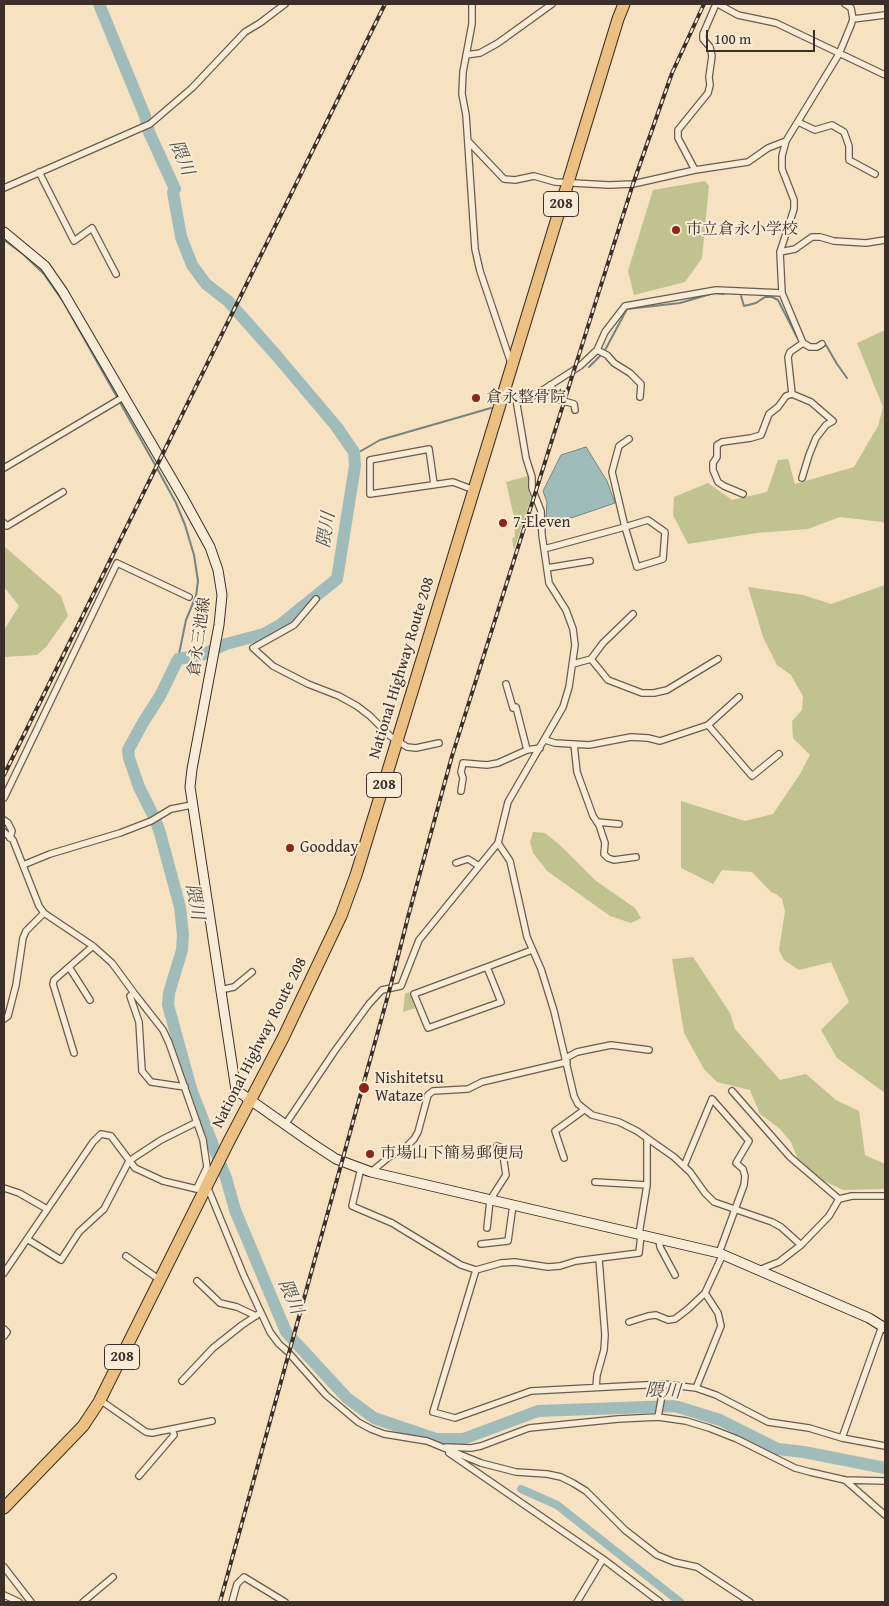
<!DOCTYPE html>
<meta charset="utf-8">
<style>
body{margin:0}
#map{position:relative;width:889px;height:1606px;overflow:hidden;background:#f6e1c0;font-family:"Gentium Book Plus",serif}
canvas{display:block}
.frame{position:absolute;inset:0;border:5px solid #3c2e28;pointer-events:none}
.scale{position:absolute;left:706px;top:30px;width:109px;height:22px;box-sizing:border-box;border:2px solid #3c2e28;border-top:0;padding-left:6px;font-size:15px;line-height:18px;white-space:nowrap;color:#3c2e28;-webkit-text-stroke:4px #f9ecd6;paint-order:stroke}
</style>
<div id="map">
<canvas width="889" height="1606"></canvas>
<div class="frame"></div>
<div class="scale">100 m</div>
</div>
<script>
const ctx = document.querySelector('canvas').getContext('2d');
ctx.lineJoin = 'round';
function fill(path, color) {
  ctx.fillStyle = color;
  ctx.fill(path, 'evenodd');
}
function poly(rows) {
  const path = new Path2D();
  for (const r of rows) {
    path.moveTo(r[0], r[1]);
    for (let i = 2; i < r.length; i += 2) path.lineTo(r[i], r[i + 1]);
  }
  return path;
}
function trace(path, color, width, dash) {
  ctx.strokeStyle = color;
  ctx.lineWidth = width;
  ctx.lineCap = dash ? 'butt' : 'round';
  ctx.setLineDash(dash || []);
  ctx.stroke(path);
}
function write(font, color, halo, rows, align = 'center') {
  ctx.font = font + ' "Gentium Book Plus","Noto Serif JP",serif';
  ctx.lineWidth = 4;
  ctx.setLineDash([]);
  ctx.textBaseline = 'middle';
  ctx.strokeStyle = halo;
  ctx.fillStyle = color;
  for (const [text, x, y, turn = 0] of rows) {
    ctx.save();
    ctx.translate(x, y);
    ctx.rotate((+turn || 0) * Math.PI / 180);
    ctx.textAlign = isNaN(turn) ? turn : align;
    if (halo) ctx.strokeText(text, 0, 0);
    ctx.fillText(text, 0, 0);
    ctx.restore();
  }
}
fill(poly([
 [705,181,709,186,702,258,685,282,634,295,628,271,653,190],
 [885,330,885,524,882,522,840,517,808,529,757,533,688,544,673,515,674,497,708,483,732,500,767,492,778,460,788,459,795,484,854,467,878,426,883,407,857,343],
 [528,476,529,492,531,498,514,550,512,538,515,537,514,517,506,482],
 [4,546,61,596,68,616,46,647,37,655,4,657,4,630,19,606,4,587],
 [885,585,885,1093,837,1058,821,1030,849,1002,831,962,799,970,784,960,779,950,785,911,782,899,776,894,771,892,752,872,722,870,713,884,681,868,681,801,745,821,773,814,800,774,810,755,793,738,792,721,802,710,803,696,791,675,777,665,763,637,748,587,803,595,831,604],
 [533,832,545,833,561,846,596,881,635,908,641,918,631,923,610,916,547,871,533,853,530,842],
 [693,957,730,1013,735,1029,780,1080,806,1074,836,1100,859,1111,865,1155,885,1164,885,1189,843,1190,822,1180,798,1159,791,1142,779,1128,760,1114,750,1090,717,1082,704,1069,684,1033,672,959],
 [409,992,415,1008,403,1012,405,994]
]), '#c0c290');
const water = poly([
 [586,447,607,481,615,503,574,517,549,523,546,518,547,502,543,491,561,455,586,447]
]);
fill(water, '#9fbcbb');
trace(water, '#778380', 1);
trace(poly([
 [4,240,23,254,44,274,64,303,158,470,176,503,185,525,194,555,198,581,196,596,186,620,178,659],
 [741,296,744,306,756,303,765,297,772,297,778,300,800,343],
 [823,346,826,345,837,364,847,378],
 [589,367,604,352,627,309,680,303,714,293,724,294],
 [354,455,380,440,491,408]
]), '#778380', 2);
trace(poly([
 [521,1489,557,1505,680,1602]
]), '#9fbcbb', 8);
trace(poly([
 [99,4,145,116,149,132,175,189,173,192,181,237,192,265,206,284,228,301,276,355,336,426,354,452,355,466,337,579,280,625,264,634,226,644,202,655,178,659,160,696,144,721,128,750,129,758,139,787,155,819,160,833,180,907,183,935,182,950,169,993,168,1005,192,1092,226,1178,235,1210,286,1332,347,1398,374,1418,436,1439,463,1439,538,1411,675,1406,720,1420,778,1449,804,1452,885,1468]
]), '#9fbcbb', 12);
const street = poly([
 [472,4,472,24,463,72,462,94,466,115,475,249,480,271,511,363],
 [718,4,738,15,776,23,885,75],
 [853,19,885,15],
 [466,55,480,53,498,43,552,4],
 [798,122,815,130,832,125,844,132,849,146,849,160,875,174],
 [468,141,504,179,515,180,534,176,555,182,609,185,633,184,695,170,748,162,768,148,786,141],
 [695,170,678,138,678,130,708,93,710,85,709,77,712,56,710,47,703,39,703,34,716,4],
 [39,172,74,241,92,228,116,274],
 [4,188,150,124,192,88,245,32,260,23,285,4],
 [780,252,795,249,812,237,820,237,834,241,866,243,885,240],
 [822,344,817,347,810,347,803,343,782,293,780,252,794,209,794,200,782,169,782,156,786,141,839,54,851,25,853,19,851,8,845,4],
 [597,350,607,355,614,363,630,373,641,384,640,397],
 [550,385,560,400,574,404,575,410],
 [503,394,516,399,535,395,580,366,597,350,605,332,625,306,716,290,782,293],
 [792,394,788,357,790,352,803,343],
 [4,468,125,396],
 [434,484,429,449,370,460,370,494,453,482,474,490],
 [743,494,724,486,718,482,713,470,713,463,717,457,717,445,722,442,751,438,761,435,769,414,778,407,786,396,792,394,811,402,833,421,826,425,816,438,809,455,802,478],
 [4,523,7,526,63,492],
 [544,549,625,527,648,520,665,532,663,559,637,567,625,527,612,472,619,446,629,439],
 [547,568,590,561],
 [316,599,294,625,253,648,273,666,308,684,339,696,357,706,370,716,390,736,407,747,416,748,439,743],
 [633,614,603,643,591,659,608,680,642,693,654,693,667,690,718,659],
 [573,664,591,659],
 [506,684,513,708,516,707,527,750],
 [708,725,752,776,779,754],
 [545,740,555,743,589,745,631,737,648,738,660,741,708,725,739,697],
 [574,744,577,772,593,816,599,825,605,843,604,854,608,858,614,860,636,857],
 [461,791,463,778,461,772,463,763,487,765,498,763,527,750,540,748],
 [4,798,117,563,189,597],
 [4,820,8,823,12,831,10,838],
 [597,822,619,824],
 [4,832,13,840,39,906,44,913,93,946,112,963,134,993,163,1030,169,1043,203,1140,207,1167,197,1188],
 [498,843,510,861,527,937,541,969,554,1011,574,1096,578,1104,592,1115,619,1122,637,1131,674,1157,690,1172,705,1193,714,1202,772,1222,781,1227,801,1245],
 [456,863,468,859,479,866],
 [23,865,50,854,120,833,151,821,171,809,192,805],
 [69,967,90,1000],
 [487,967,501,1002,428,1028,414,994,487,967,532,950],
 [220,990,234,987,252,972],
 [134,993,130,996,139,1022,142,1071,151,1082,185,1087],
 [4,1019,8,1016,16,985,23,938,26,931,44,913],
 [74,1053,53,984,54,980,93,946],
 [566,1058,577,1052,611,1045,649,1050],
 [732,1091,790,1157,839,1199],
 [285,1125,334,1052,369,1004,382,990,401,986,419,940,498,843,508,802,563,707,569,687,575,645,573,629,566,610,549,583,542,535,541,511,532,488,532,477,526,458,516,399],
 [564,1158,555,1131,584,1110],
 [684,1166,712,1099,749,1141,736,1163,743,1169,745,1176,744,1185,719,1253],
 [361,1168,352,1206,392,1223,461,1265,476,1270,501,1263,515,1262,548,1267,560,1266,576,1261,639,1253,641,1235],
 [371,1172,389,1157,404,1149,414,1139,418,1132,428,1095,433,1091,468,1089,482,1082,567,1062],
 [595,1182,647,1185],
 [207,1186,244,1276,270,1332,279,1344,288,1352,326,1395,358,1422,371,1429,384,1434,427,1441,481,1463,516,1472,547,1474,561,1477,573,1483,586,1491,625,1530,657,1555,674,1562,697,1567,750,1602],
 [4,1188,19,1193,47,1209],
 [487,1228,490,1200,506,1175,502,1148,497,1146],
 [639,1234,647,1185,647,1139],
 [27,1239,61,1260,79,1232,104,1209,129,1161,161,1140,197,1122],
 [659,1239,660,1247,675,1275],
 [481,1244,508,1241,513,1205],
 [126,1256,160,1280],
 [476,1270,433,1412,455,1418,531,1391,664,1384,696,1388,716,1395,768,1422,809,1428,842,1438,885,1446],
 [759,1270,779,1262,801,1245,829,1216,839,1199,852,1196,885,1196],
 [4,1273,93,1142,101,1134,111,1136,135,1168,163,1181,201,1190],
 [197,1281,220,1303,237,1307,256,1316],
 [629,1322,648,1316,656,1315,668,1320,675,1319,688,1309,705,1293],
 [4,1329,7,1332,4,1336],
 [182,1381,213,1348,242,1325,260,1313],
 [596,1387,597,1375,604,1350,605,1335,599,1259],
 [696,1388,721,1326,718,1313,705,1293,723,1254],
 [100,1400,146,1432,152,1433,212,1421],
 [658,1417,664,1384],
 [842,1438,882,1326],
 [446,1447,471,1448,481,1446,529,1428,618,1419,658,1417,686,1421,709,1428,737,1439,795,1468,810,1472,845,1480,885,1481],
 [449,1453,603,1559,660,1602],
 [139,1476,174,1435,172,1429],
 [845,1480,885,1515],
 [4,1567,31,1602],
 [4,1595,19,1602],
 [83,1602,113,1577],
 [232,1602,237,1584,244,1577,285,1602],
 [577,1602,603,1559]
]);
const secondary = poly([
 [4,232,45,266,63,292,182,496,210,547,218,570,222,595,219,625,192,769,190,787,236,1090,310,1142,336,1159,352,1165,371,1172,719,1253,869,1318,885,1328]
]);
const highway = poly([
 [4,1508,83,1426,99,1402,229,1141,283,1038,341,916,356,875,618,19,624,4]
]);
trace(street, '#6a5b4e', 8);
trace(secondary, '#3c2e28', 11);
trace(highway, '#3c2e28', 13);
trace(street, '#f9ecd6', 5.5);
trace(secondary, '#f9ecd6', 9);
trace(highway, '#ebc080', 11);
const rail = poly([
 [4,775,385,4],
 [220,1602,390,988,408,917,452,756,633,184,672,73,704,4]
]);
trace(rail, '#3c2e28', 4);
trace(rail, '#f9ecd6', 2, [5.5]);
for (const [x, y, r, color] of [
 [676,230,5,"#8f2418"],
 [476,398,5,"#8f2418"],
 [503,523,5,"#8f2418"],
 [290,848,5,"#8f2418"],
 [364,1088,6,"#8f2418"],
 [370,1154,5,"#8f2418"]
]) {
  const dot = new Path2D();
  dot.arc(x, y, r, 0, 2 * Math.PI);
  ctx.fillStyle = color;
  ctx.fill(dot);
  trace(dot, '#f9ecd6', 2);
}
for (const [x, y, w] of [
 [561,204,35],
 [384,785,35],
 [122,1357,35]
]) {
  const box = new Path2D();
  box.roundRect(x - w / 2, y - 12.5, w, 25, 4);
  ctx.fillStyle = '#f9ecd6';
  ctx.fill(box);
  trace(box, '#3c2e28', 1);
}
write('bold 15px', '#3c2e28', null, [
 ["208",561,204],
 ["208",384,785],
 ["208",122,1357]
]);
write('16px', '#3c2e28', '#f9ecd6', [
 ["市立倉永小学校",686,230],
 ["倉永整骨院",486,398],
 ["7-Eleven",513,523],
 ["Goodday",300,848],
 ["Nishitetsu",375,1079],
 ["Wataze",375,1097],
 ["市場山下簡易郵便局",380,1154]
], 'left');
write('16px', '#3c2e28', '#f9ecd6', [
 ["倉永三池線",200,637,-82],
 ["National Highway Route 208",402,668,-73],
 ["National Highway Route 208",260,1043,-63]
]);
write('italic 18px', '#55524d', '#f9ecd6', [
 ["隈川",181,158,68],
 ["隈川",327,530,-81],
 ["隈川",194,902,80],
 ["隈川",290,1297,67],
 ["隈川",663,1392,3]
]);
</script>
